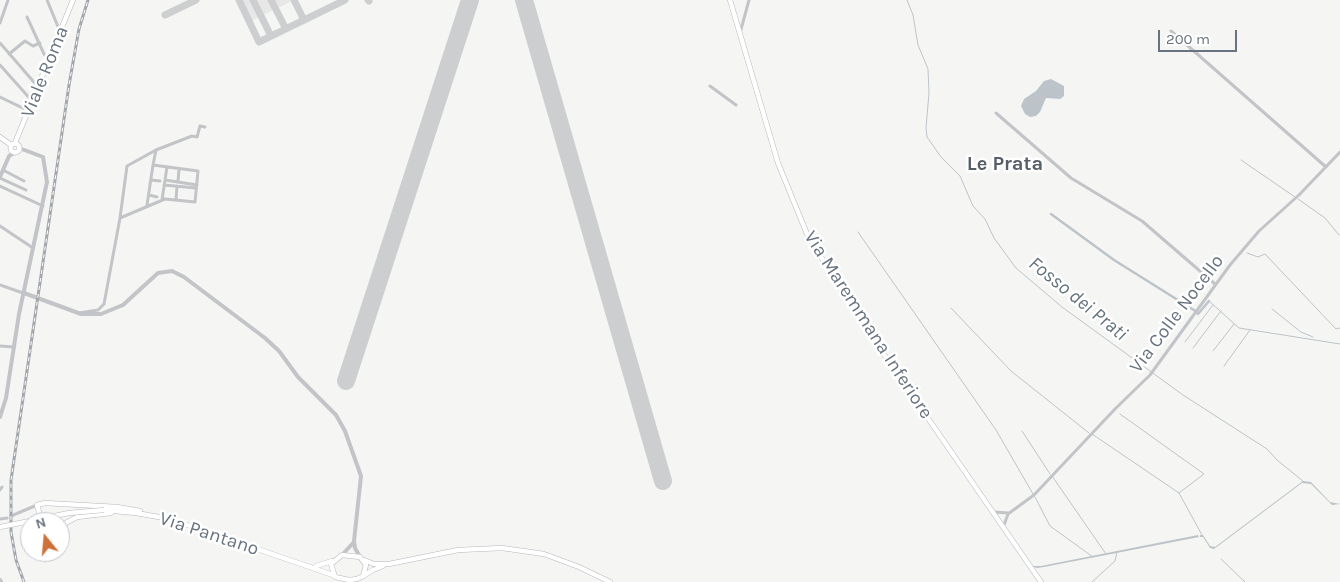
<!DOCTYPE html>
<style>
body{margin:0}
#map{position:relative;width:1340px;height:582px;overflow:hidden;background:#f5f6f3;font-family:Karla,sans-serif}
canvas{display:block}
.north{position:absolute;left:20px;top:512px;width:50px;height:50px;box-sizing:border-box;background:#fff;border:1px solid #c3c7cd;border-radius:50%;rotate:343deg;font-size:14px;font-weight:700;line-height:20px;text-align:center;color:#687381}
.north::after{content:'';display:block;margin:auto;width:18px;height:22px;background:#d06f38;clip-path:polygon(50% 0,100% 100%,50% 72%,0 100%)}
.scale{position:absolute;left:1158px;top:30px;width:79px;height:22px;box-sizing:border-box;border:2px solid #687381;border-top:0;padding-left:6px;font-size:15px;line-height:18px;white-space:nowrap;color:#687381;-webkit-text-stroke:4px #fff;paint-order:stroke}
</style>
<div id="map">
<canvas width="1340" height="582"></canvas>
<div class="north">N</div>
<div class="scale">200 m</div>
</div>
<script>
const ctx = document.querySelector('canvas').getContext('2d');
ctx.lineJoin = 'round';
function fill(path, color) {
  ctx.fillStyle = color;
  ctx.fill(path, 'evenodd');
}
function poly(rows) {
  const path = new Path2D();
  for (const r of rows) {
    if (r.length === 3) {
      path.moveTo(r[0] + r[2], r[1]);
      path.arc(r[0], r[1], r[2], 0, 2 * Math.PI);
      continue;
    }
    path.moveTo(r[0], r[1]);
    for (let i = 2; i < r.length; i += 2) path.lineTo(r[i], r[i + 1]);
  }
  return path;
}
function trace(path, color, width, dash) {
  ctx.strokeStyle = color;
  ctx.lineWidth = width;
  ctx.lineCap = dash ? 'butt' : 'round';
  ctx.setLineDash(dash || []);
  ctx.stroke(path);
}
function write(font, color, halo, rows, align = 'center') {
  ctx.font = font + ' Karla,sans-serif';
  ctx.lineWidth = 5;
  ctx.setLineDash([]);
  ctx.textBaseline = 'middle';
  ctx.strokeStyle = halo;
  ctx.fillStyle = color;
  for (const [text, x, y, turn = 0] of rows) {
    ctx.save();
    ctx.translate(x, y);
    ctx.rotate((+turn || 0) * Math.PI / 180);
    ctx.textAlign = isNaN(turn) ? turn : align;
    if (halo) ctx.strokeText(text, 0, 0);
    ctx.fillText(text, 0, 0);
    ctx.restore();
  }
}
fill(poly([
 [236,0,294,0,247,23]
]), '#e6e7e6');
fill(poly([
 [1051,79,1064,86,1064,96,1060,99,1046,98,1040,112,1036,116,1030,117,1025,114,1021,106,1024,99,1036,91,1044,81],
 [1303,481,1311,482,1330,502,1340,504,1332,505,1311,484,1302,483,1214,549,1210,548,1203,537,1200,537,1200,535,1203,535,1210,546,1215,547],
 [1198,535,1199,537,1044,567,1037,568,1031,566,1041,566]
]), '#bcc3c9');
trace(poly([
 [907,0,913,15,918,45,928,69,929,93,926,128,927,137,941,157,960,176,973,206,985,219,994,238,1016,268,1062,307,1183,395,1267,449,1277,460,1304,482],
 [1241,160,1295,197],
 [1298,199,1325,218,1339,235],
 [858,232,996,430,1033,494],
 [1247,253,1258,257,1265,254,1336,329,1340,328],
 [1209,301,1239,328,1340,344],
 [951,308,1011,371,1089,433],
 [1272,309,1301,332,1313,337],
 [1185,342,1213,305],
 [1193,348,1221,311],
 [1213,351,1234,324],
 [1224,366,1250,330],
 [1120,414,1204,474,1179,493],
 [1022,431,1050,474],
 [1092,434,1179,493,1202,535],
 [1052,476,1106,554],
 [1035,497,1050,526,1093,557],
 [1221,559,1245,582],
 [1092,582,1115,561,1117,552]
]), '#bcc3c9', 1);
trace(poly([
 [1051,214,1114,260,1197,312],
 [1198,314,1209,301]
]), '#bcc3c9', 2.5);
trace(poly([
 [239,0,259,42,345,0],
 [253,0,271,36],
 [271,0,286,29],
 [294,0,304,20],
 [368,0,369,1],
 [165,15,196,0]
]), '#ccced0', 7);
trace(poly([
 [524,0,663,481],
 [346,381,470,0]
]), '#ccced0', 18);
const secondary = poly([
 [730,0,778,163,807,234,854,311,1041,582],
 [0,137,11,145],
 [15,143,73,0],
 [15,148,4.5],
 [104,510,136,513,170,519,333,575],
 [42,522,37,505,45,503,117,507,140,511],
 [60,526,77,517,111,513],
 [364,560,374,564,389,564,458,550,502,548,544,554,579,567,610,582],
 [316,566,332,561],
 [363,576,366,565,360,557,342,555,331,564,335,577,349,580,357,579,363,576,373,570,383,566]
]);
trace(secondary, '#b4b8bc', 5.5);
trace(poly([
 [47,0,61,34],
 [27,17,44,54,50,60],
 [0,23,8,0],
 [1171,31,1326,167],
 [740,33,749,0],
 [0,43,39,88],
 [9,54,25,41,33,46,40,43],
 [0,65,33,102],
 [710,86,736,105],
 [0,97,29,111],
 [996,113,1071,178,1142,221,1215,284],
 [156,150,192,136,197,137,200,126,205,127],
 [3,170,24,181],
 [0,178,26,190],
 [151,180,160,181],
 [165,180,197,185],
 [178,182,179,169],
 [164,185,196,188],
 [0,186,43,206],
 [149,195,157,197],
 [162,200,167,167],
 [176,200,177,186],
 [147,205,153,165],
 [0,226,33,248],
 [0,285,23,293],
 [79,313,98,310,104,304,120,218,165,199,195,202,198,171,153,165,156,150,127,166,120,218],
 [0,346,14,347],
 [0,490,2,487],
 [994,512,1008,513],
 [11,516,37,505],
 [0,519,7,518],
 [1004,525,1008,514,1034,495,1115,409,1150,375,1230,265,1259,231,1299,195,1340,152]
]), '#c2c4c8', 3);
trace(poly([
 [0,177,9,156,16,152],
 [24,293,81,314,101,314,123,305,158,273,172,271,184,277,265,338,279,351,298,377,336,415,345,431,361,476,354,541,355,548,360,557],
 [0,417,6,398,19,314,47,182,43,157,19,148],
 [342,555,353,543],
 [0,580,1,582]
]), '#c2c4c8', 4);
trace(secondary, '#fff', 4.5);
const rail = poly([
 [24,582,16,560,11,532,11,480,69,85,79,29,88,0]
]);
trace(rail, '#a3a7ac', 3);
trace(rail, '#fff', 1, [4]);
const secondaryBridge = poly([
 [0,527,69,513,104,510]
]);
trace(secondaryBridge, '#b4b8bc', 5.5, []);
trace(secondaryBridge, '#fff', 4.5);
write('19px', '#687381', '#fff', [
 ["Viale Roma",45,72,-68],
 ["Via Colle Nocello",1177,314,-53],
 ["Via Maremmana Inferiore",868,325,57],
 ["Via Pantano",209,534,18]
]);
write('bold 20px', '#555d67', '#fff', [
 ["Le Prata",1005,164]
]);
write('italic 20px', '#63737d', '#fff', [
 ["Fosso dei Prati",1078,299,39]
]);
</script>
